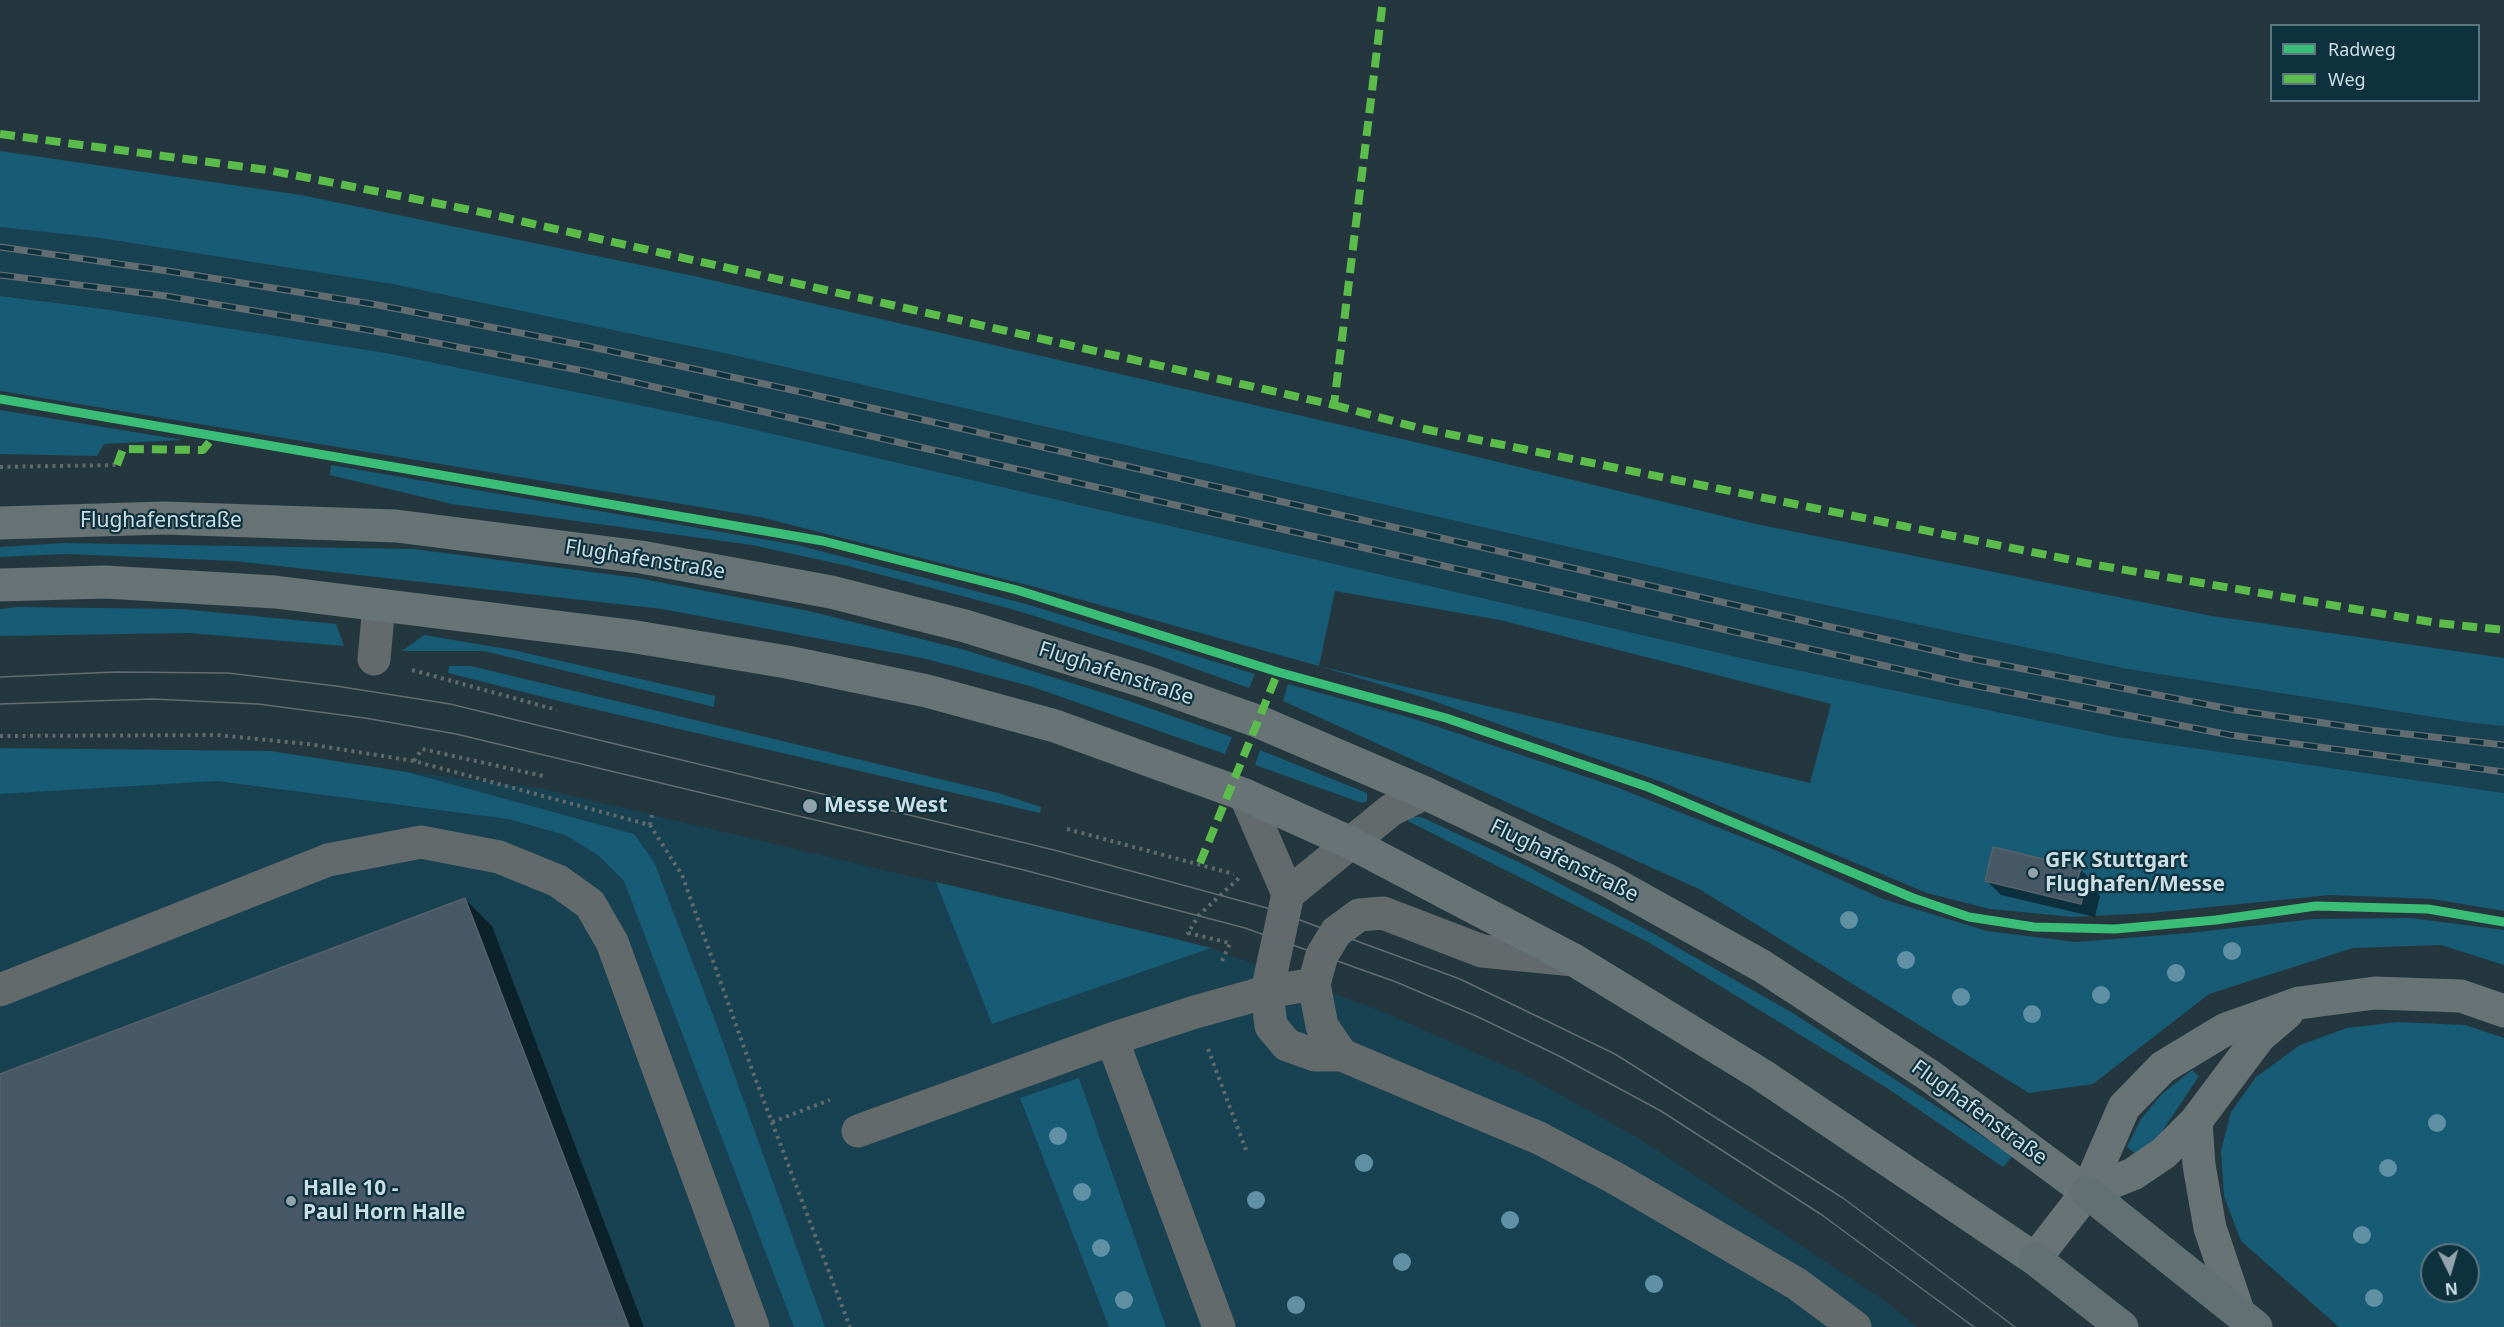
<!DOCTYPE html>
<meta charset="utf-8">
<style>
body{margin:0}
#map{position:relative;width:2504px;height:1327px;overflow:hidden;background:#24373e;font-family:"Noto Sans",sans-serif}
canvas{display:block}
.legend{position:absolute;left:2270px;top:24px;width:210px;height:78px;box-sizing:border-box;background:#0e313e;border:2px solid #5a7681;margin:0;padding:8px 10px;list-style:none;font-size:18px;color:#cbdee6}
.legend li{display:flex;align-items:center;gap:12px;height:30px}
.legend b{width:30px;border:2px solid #5a7681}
.north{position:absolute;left:2420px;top:1243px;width:60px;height:60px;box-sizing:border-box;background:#0e313e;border:2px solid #5a7681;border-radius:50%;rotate:175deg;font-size:16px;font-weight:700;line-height:24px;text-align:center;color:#cbdee6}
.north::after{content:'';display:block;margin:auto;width:21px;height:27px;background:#91a4ab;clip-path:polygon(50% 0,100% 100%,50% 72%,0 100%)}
</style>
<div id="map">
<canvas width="2504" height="1327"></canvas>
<ul class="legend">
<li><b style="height:8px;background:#3abd76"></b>Radweg</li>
<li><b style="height:8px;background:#5cbc4b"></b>Weg</li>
</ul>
<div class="north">N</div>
</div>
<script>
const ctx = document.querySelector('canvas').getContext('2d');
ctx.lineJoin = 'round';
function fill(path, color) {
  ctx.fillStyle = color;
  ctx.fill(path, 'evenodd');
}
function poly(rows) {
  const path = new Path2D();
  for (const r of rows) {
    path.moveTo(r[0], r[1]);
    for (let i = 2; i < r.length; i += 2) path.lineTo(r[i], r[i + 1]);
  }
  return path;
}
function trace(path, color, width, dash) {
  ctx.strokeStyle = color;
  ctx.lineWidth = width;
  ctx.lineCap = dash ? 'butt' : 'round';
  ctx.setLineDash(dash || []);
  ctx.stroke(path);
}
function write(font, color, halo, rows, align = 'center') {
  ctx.font = font + ' "Noto Sans",sans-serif';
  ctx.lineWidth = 4.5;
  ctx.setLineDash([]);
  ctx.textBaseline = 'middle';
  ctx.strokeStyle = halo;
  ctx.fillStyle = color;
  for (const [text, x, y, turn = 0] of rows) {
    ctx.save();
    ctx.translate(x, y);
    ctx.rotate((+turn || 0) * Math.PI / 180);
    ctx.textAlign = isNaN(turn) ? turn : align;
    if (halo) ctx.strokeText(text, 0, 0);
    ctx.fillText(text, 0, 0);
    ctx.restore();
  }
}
fill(poly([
 [0,227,100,238,392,284,733,355,1774,594,2127,669,2465,722,2504,726,2504,793,2117,737,1763,663,1076,504,104,309,0,296],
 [0,756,277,756,540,788,1211,948,1386,1013,1525,1075,1640,1139,1885,1301,1917,1327,0,1327]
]), '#184151');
fill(poly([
 [0,151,301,195,694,276,1415,442,1756,524,2212,616,2504,658,2504,726,2465,722,2127,669,1774,594,733,355,392,284,100,238,0,227],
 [0,296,104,309,386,353,721,422,1763,663,2117,737,2504,793,2504,911,2432,899,2330,895,2151,913,2073,917,1990,909,1927,893,1662,782,1425,698,1319,666,1039,588,760,517,0,391],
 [1335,591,1500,620,1831,704,1810,783,1319,666],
 [0,410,183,440,104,444,97,456,0,454],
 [331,465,797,545,1026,604,1255,674,1249,688,1143,650,1015,610,848,566,752,545,452,504,330,475],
 [63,543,414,549,638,578,809,611,965,650,1126,700,1232,737,1225,754,1030,686,922,658,662,609,234,561,66,554,0,557,0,547],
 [17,607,182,609,336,624,344,646,189,633,0,636,0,609],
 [424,635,513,650,715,696,714,707,484,651,402,651],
 [449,666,471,666,998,793,1041,807,1040,813,559,701,448,673],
 [1288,684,1415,719,1616,787,1775,850,1883,899,1987,931,2076,942,2189,933,2314,919,2411,918,2504,930,2504,965,2441,945,2353,948,2209,994,2093,1084,2029,1093,1699,889,1283,701],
 [0,748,271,751,407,772,634,834,654,862,713,1015,825,1327,794,1327,624,881,598,855,565,835,508,819,217,781,0,794],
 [1260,750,1367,793,1367,801,1362,803,1255,765],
 [1409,817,1421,817,1523,864,1654,934,1791,1012,2013,1156,2003,1167,1887,1088,1648,942,1408,821],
 [936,882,1172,938,1211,948,992,1024],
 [2397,1022,2465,1025,2504,1038,2504,1327,2339,1327,2241,1241,2224,1196,2221,1151,2231,1112,2256,1077,2300,1045,2347,1028],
 [2432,1255,2468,1255,2468,1291,2432,1291],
 [2192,1070,2199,1076,2159,1136,2138,1156,2127,1147,2141,1119,2162,1094],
 [1079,1078,1166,1327,1109,1327,1020,1098]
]), '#175b74');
fill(poly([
 [2080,869,2094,883,2093,888,2100,896,2095,917,2001,895,1987,881],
 [465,899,492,926,644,1327,0,1327,0,1076]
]), '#0007');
const building = poly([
 [1993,847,2081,868,2078,878,2087,880,2081,904,1985,881,1993,847],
 [465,898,629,1327,0,1327,0,1074,465,898]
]);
fill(building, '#475867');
trace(building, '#56626a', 1.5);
trace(poly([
 [0,467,117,465],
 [412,670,557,710],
 [0,736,218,735,308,744,414,761,650,825,682,875,754,1075,850,1327],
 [414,761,422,749,543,776],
 [650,825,652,815],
 [1067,829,1234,874],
 [1222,961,1230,943,1188,933,1199,915,1239,878],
 [1208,1049,1246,1150],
 [772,1122,830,1100]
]), '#606a6d', 4, [3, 4.5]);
trace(poly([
 [374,659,379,605],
 [1245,795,1288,894,1267,992,1271,1026,1287,1045,1315,1055,1342,1055,1539,1138,1615,1178,1797,1284,1855,1327],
 [1288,894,1391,810,1425,793],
 [0,990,328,860,421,842,499,857,558,881,590,904,612,942,753,1327],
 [1112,1039,1219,1327],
 [1342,1055,1322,1026,1314,984,1322,955,1336,932,1359,915,1383,913,1482,951,1574,960],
 [858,1131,1112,1039,1195,1012,1267,992,1314,984]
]), '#626a6b', 33);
trace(poly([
 [0,523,164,518,396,526,641,557,831,592,965,626,1146,682,1257,721,1425,793,1607,880,1762,966,1930,1076,2087,1192],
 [0,585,105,582,275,592,630,636,787,662,927,691,1055,726,1245,795,1349,842,1574,960,1762,1075,2035,1259,2087,1192,2124,1107,2163,1067,2226,1029,2299,1003,2375,993,2461,996,2504,1011],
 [2196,1121,2199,1165,2210,1228,2238,1311],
 [2087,1192,2133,1174,2164,1153,2196,1121,2259,1037,2287,1013]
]), '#677375', 33);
trace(poly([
 [2087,1192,2256,1327],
 [2035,1259,2122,1327]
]), '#637073', 33);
trace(poly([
 [0,677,116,672,228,673,336,686,450,704,1054,850,1267,908,1460,979,1615,1054,1843,1198,2015,1327],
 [0,704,153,699,258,704,365,718,456,734,1020,869,1245,928,1396,982,1476,1016,1559,1056,1661,1111,1822,1215,1974,1327]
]), '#616d71', 1.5);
const rail = poly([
 [0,247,168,271,378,305,587,346,797,391,1967,658,2235,710,2371,730,2504,745],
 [0,275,166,296,374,331,584,371,1956,682,2230,735,2504,772]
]);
trace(rail, '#616d71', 7);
trace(rail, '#0e313e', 4.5, [14]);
trace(poly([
 [0,134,268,170,476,211,1334,405,1383,0],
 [1334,405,1419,428,2096,565,2437,623,2504,630],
 [117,465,123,449,203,450,216,434],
 [1200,863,1278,672]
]), '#5cbc4b', 8, [15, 8]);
trace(poly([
 [0,399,823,541,1017,590,1278,672,1446,718,1648,787,1913,898,1969,917,2034,927,2115,929,2216,920,2316,906,2428,909,2504,922]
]), '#3abd76', 9);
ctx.fillStyle = '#6090a4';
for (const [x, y] of [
 [1849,920],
 [2232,951],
 [1906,960],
 [2176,973],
 [2101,995],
 [1961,997],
 [2032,1014],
 [2437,1123],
 [1058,1136],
 [1364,1163],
 [2388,1168],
 [1082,1192],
 [1256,1200],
 [1510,1220],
 [2362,1235],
 [1101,1248],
 [1402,1262],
 [1654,1284],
 [2374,1298],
 [1124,1300],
 [1296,1305]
]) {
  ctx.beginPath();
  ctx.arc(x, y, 9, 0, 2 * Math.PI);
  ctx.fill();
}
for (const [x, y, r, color] of [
 [810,806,8,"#91a4ab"],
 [2033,873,6,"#91a4ab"],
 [291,1201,6,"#91a4ab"]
]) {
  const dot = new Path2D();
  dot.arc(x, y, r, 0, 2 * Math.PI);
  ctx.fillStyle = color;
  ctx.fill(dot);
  trace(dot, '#0e313e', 2);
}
write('21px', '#cbdee6', '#0e313e', [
 ["Flughafenstraße",161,521],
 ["Flughafenstraße",645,560,9],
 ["Flughafenstraße",1116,674,18],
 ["Flughafenstraße",1564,861,26],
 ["Flughafenstraße",1979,1113,36]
]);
write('bold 21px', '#cbdee6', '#0e313e', [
 ["Messe West",824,806],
 ["GFK Stuttgart",2045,861],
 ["Flughafen/Messe",2045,885],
 ["Halle 10 -",303,1189],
 ["Paul Horn Halle",303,1213]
], 'left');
</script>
